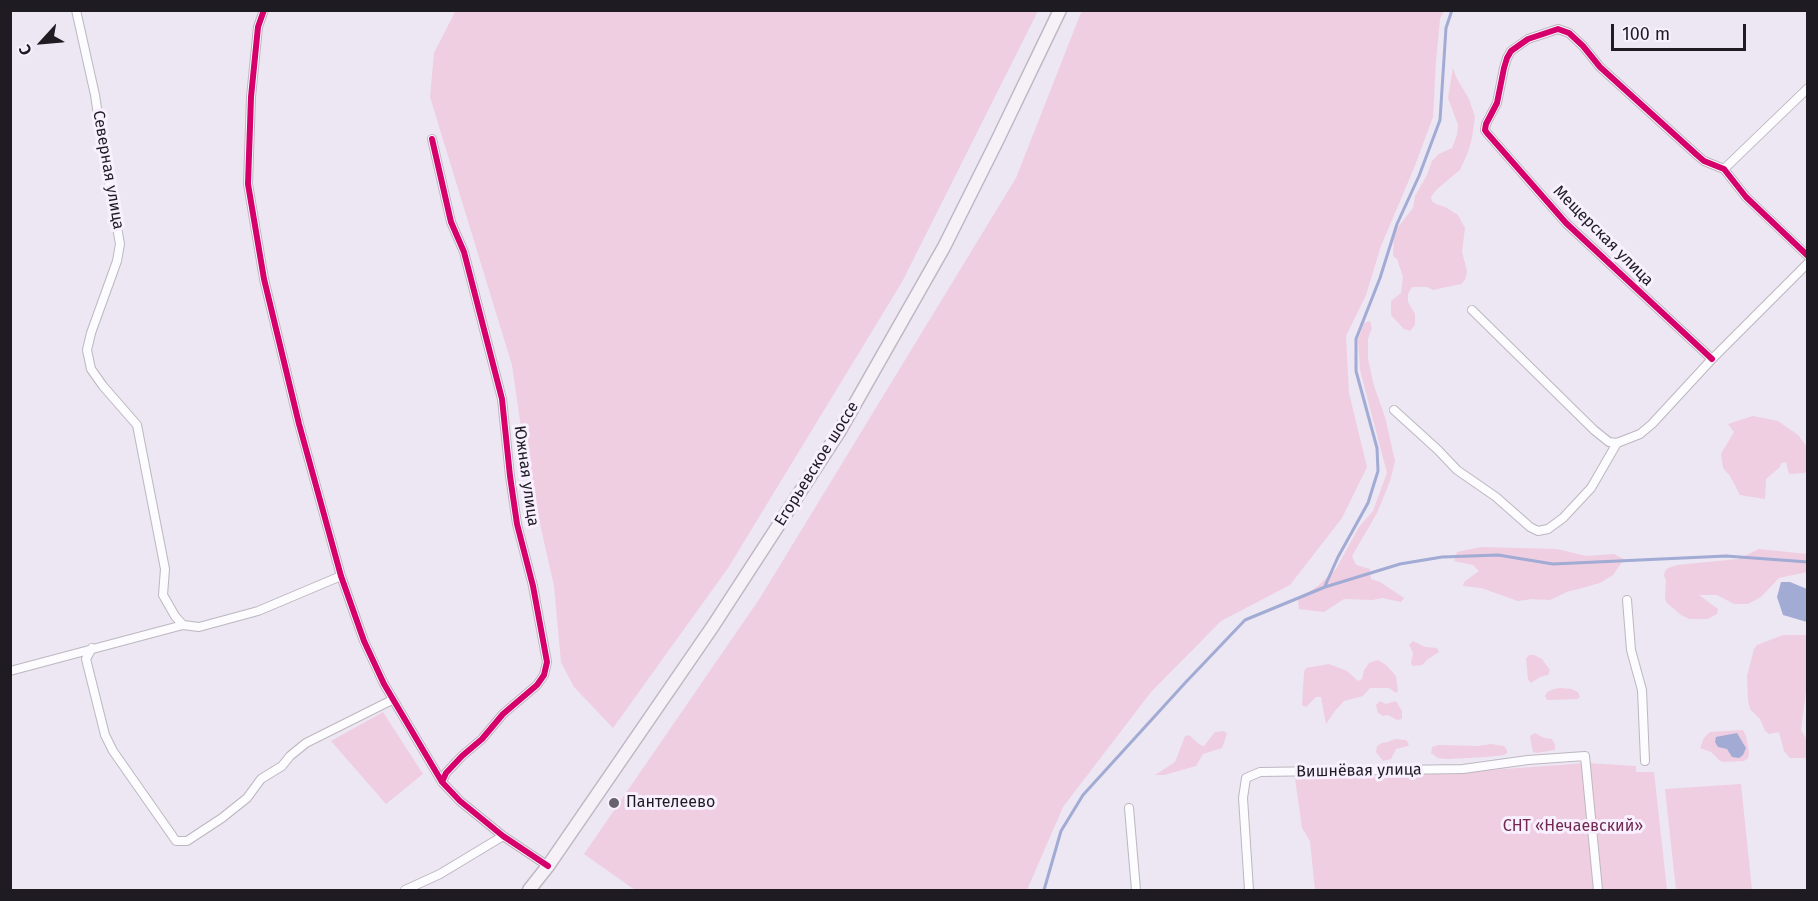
<!DOCTYPE html>
<meta charset="utf-8">
<style>
body{margin:0}
#map{position:relative;width:1818px;height:901px;overflow:hidden;background:#ede6f3;font-family:"Fira Sans",sans-serif}
canvas{display:block}
.frame{position:absolute;inset:0;border:12px solid #1f1b23;pointer-events:none}
.north{position:absolute;left:12px;top:12px;width:60px;height:60px;-webkit-text-stroke:4px #f8f0fe;paint-order:stroke;rotate:244deg;font-size:16px;font-weight:700;line-height:24px;text-align:center;color:#1f1b23}
.north::after{content:'';display:block;margin:auto;width:21px;height:27px;background:#1f1b23;clip-path:polygon(50% 0,100% 100%,50% 72%,0 100%)}
.scale{position:absolute;left:1611px;top:24px;width:135px;height:27px;box-sizing:border-box;border:3px solid #1f1b23;border-top:0;padding-left:8px;font-size:18px;line-height:21px;white-space:nowrap;color:#1f1b23;-webkit-text-stroke:4px #f8f0fe;paint-order:stroke}
</style>
<div id="map">
<canvas width="1818" height="901"></canvas>
<div class="frame"></div>
<div class="north">С</div>
<div class="scale">100 m</div>
</div>
<script>
const ctx = document.querySelector('canvas').getContext('2d');
ctx.lineJoin = 'round';
function fill(path, color) {
  ctx.fillStyle = color;
  ctx.fill(path, 'evenodd');
}
function poly(rows) {
  const path = new Path2D();
  for (const r of rows) {
    path.moveTo(r[0], r[1]);
    for (let i = 2; i < r.length; i += 2) path.lineTo(r[i], r[i + 1]);
  }
  return path;
}
function trace(path, color, width, dash) {
  ctx.strokeStyle = color;
  ctx.lineWidth = width;
  ctx.lineCap = dash ? 'butt' : 'round';
  ctx.setLineDash(dash || []);
  ctx.stroke(path);
}
function write(font, color, halo, rows, align = 'center') {
  ctx.font = font + ' "Fira Sans",sans-serif';
  ctx.lineWidth = 6;
  ctx.setLineDash([]);
  ctx.textBaseline = 'middle';
  ctx.strokeStyle = halo;
  ctx.fillStyle = color;
  for (const [text, x, y, turn = 0] of rows) {
    ctx.save();
    ctx.translate(x, y);
    ctx.rotate((+turn || 0) * Math.PI / 180);
    ctx.textAlign = isNaN(turn) ? turn : align;
    if (halo) ctx.strokeText(text, 0, 0);
    ctx.fillText(text, 0, 0);
    ctx.restore();
  }
}
fill(poly([
 [456,10,1038,11,902,282,728,568,613,728,574,687,561,662,554,586,526,462,512,365,430,97,434,53],
 [1082,10,1444,11,1440,19,1436,61,1433,117,1414,168,1381,246,1366,295,1346,336,1349,393,1367,467,1342,518,1290,585,1221,621,1151,692,1063,807,1027,890,635,890,584,854,760,598,1016,178],
 [1453,68,1456,77,1469,99,1475,117,1472,138,1468,152,1460,170,1437,189,1431,197,1432,201,1436,204,1445,207,1458,215,1465,228,1462,252,1467,271,1465,280,1461,284,1433,290,1427,287,1412,287,1408,294,1408,302,1415,314,1415,325,1410,331,1404,329,1391,315,1391,301,1401,293,1403,277,1397,259,1393,256,1394,236,1398,227,1413,208,1415,196,1427,175,1432,161,1439,154,1452,148,1457,135,1458,125,1448,98],
 [1370,321,1372,328,1368,339,1368,359,1374,386,1385,417,1395,461,1390,481,1377,513,1352,556,1356,565,1370,569,1371,579,1380,582,1404,598,1401,602,1382,598,1373,600,1344,599,1324,612,1299,609,1298,599,1318,586,1336,569,1359,527,1373,511,1387,473,1360,370,1358,340,1364,323],
 [1753,416,1778,421,1798,435,1807,447,1807,470,1805,473,1789,474,1786,462,1781,463,1780,467,1766,479,1765,499,1740,495,1730,476,1723,468,1721,454,1734,432,1728,424],
 [1481,547,1557,549,1586,556,1614,554,1624,559,1613,575,1600,583,1567,592,1550,600,1532,599,1518,601,1481,588,1463,586,1464,582,1479,571,1473,565,1454,561,1457,552],
 [1759,549,1807,554,1807,572,1779,578,1761,597,1748,604,1734,604,1717,595,1699,595,1718,609,1717,614,1708,619,1689,619,1681,615,1667,603,1665,599,1666,580,1664,576,1665,571,1668,568,1677,565,1738,559],
 [1783,635,1807,635,1807,683,1801,730,1807,740,1808,757,1804,758,1790,758,1784,751,1779,732,1769,734,1765,731,1760,719,1750,709,1748,700,1747,676,1754,649,1757,645],
 [1413,641,1425,647,1437,648,1439,652,1428,659,1422,665,1413,666,1411,664,1413,653,1409,645],
 [1529,655,1534,655,1542,659,1550,670,1548,675,1540,677,1531,683,1528,679,1526,659],
 [1378,660,1386,665,1396,676,1398,691,1396,693,1389,688,1370,688,1363,696,1344,701,1334,712,1326,724,1321,697,1316,697,1306,707,1302,705,1304,672,1306,668,1329,664,1347,671,1358,681,1362,679,1364,670,1369,663],
 [1560,688,1571,689,1578,692,1580,697,1577,699,1547,700,1545,696,1547,692,1554,689],
 [1380,701,1386,704,1396,701,1402,711,1402,719,1397,720,1388,715,1383,716,1378,713,1376,705],
 [383,712,423,774,386,804,331,741],
 [1743,730,1746,736,1749,752,1748,758,1744,761,1724,762,1720,761,1711,752,1700,748,1704,738,1710,732],
 [1224,731,1227,734,1222,748,1203,754,1196,766,1164,775,1155,775,1175,762,1185,736,1189,735,1200,745,1204,746,1215,732],
 [1535,733,1544,738,1552,739,1555,745,1555,750,1537,753,1533,752,1530,738,1531,735],
 [1395,739,1406,740,1409,744,1408,746,1396,749,1391,759,1383,761,1376,752,1377,746,1382,743,1388,742],
 [1491,744,1504,746,1507,750,1507,753,1504,755,1486,757,1446,759,1438,758,1431,753,1432,747,1438,745,1478,746],
 [1586,763,1636,766,1636,772,1654,772,1667,890,1315,890,1310,841,1302,828,1295,778,1491,770],
 [1741,784,1752,890,1676,890,1665,789]
]), '#efcee1');
fill(poly([
 [1781,582,1790,582,1807,589,1807,622,1783,615,1777,597],
 [1737,733,1746,748,1743,755,1739,758,1732,757,1727,749,1718,747,1715,742,1716,737]
]), '#a1abd4');
trace(poly([
 [1325,586,1338,557,1368,503,1378,471,1377,448,1356,371,1356,339,1380,278,1397,224,1419,176,1440,120,1446,28,1452,10],
 [1044,890,1061,831,1083,795,1185,683,1245,620,1325,587,1400,564,1442,557,1498,555,1553,564,1726,556,1808,562]
]), '#a1abd4', 3);
const minor = poly([
 [76,10,95,95,103,148,120,244,117,261,91,333,87,350,91,369,103,386,137,425,165,569,163,595,175,616,183,625],
 [264,10,258,27,251,97,248,184,264,279,299,424,341,576,364,641,384,684,442,782,460,801,503,836,548,866],
 [432,139,451,222,464,252,502,399,510,476,517,524,533,586,547,662,544,675,537,685,503,714,482,739,462,756,446,773,442,782],
 [1724,169,1808,88],
 [1472,310,1594,430,1609,442,1617,443,1640,434,1652,424,1712,359,1808,263],
 [1712,359,1566,223,1487,133,1485,130,1486,124,1497,103,1504,68,1507,58,1511,51,1528,39,1558,29,1569,33,1583,46,1600,67,1697,155,1704,161,1724,169,1746,197,1808,256],
 [1394,410,1438,450,1457,470,1496,497,1530,527,1538,531,1548,529,1563,518,1591,488,1617,443],
 [1627,600,1631,650,1642,690,1645,761],
 [92,648,86,659,105,735,113,751,176,841,187,841,222,818,247,798,261,779,282,766,290,756,306,743,392,700],
 [10,671,183,625,199,627,258,611,341,576],
 [1129,808,1136,890],
 [405,890,440,874,503,836],
 [1249,890,1243,798,1246,778,1260,772,1463,769,1528,760,1585,756,1598,890]
]);
const primary = poly([
 [529,890,548,866,713,626,839,432,944,247,997,141,1060,10]
]);
trace(minor, '#bdb7c1', 10);
trace(primary, '#c2b6c4', 15);
trace(minor, '#fcfbfd', 8);
trace(primary, '#f6f1f7', 12);
trace(poly([
 [264,10,258,27,251,97,248,184,264,279,299,424,341,576,364,641,384,684,442,782,460,801,503,836,548,866],
 [432,139,451,222,464,252,502,399,510,476,517,524,533,586,547,662,544,675,537,685,503,714,482,739,462,756,446,773,442,782],
 [1712,359,1566,223,1487,133,1485,130,1486,124,1497,103,1504,68,1507,58,1511,51,1528,39,1558,29,1569,33,1583,46,1600,67,1697,155,1704,161,1724,169,1746,197,1808,256]
]), '#d6006c', 6);
for (const [x, y, r, color] of [
 [614,803,6,"#67626c"]
]) {
  const dot = new Path2D();
  dot.arc(x, y, r, 0, 2 * Math.PI);
  ctx.fillStyle = color;
  ctx.fill(dot);
  trace(dot, '#f8f0fe', 2);
}
write('16px', '#1f1b23', '#f8f0fe', [
 ["Северная улица",108,170,80],
 ["Мещерская улица",1603,236,45],
 ["Егорьевское шоссе",817,464,-58],
 ["Южная улица",526,476,82],
 ["Вишнёвая улица",1359,771,-1]
]);
write('16px', '#1f1b23', '#f8f0fe', [
 ["Пантелеево",626,803]
], 'left');
write('16px', '#71294f', '#f8f0fe', [
 ["СНТ «Нечаевский»",1573,827]
]);
</script>
